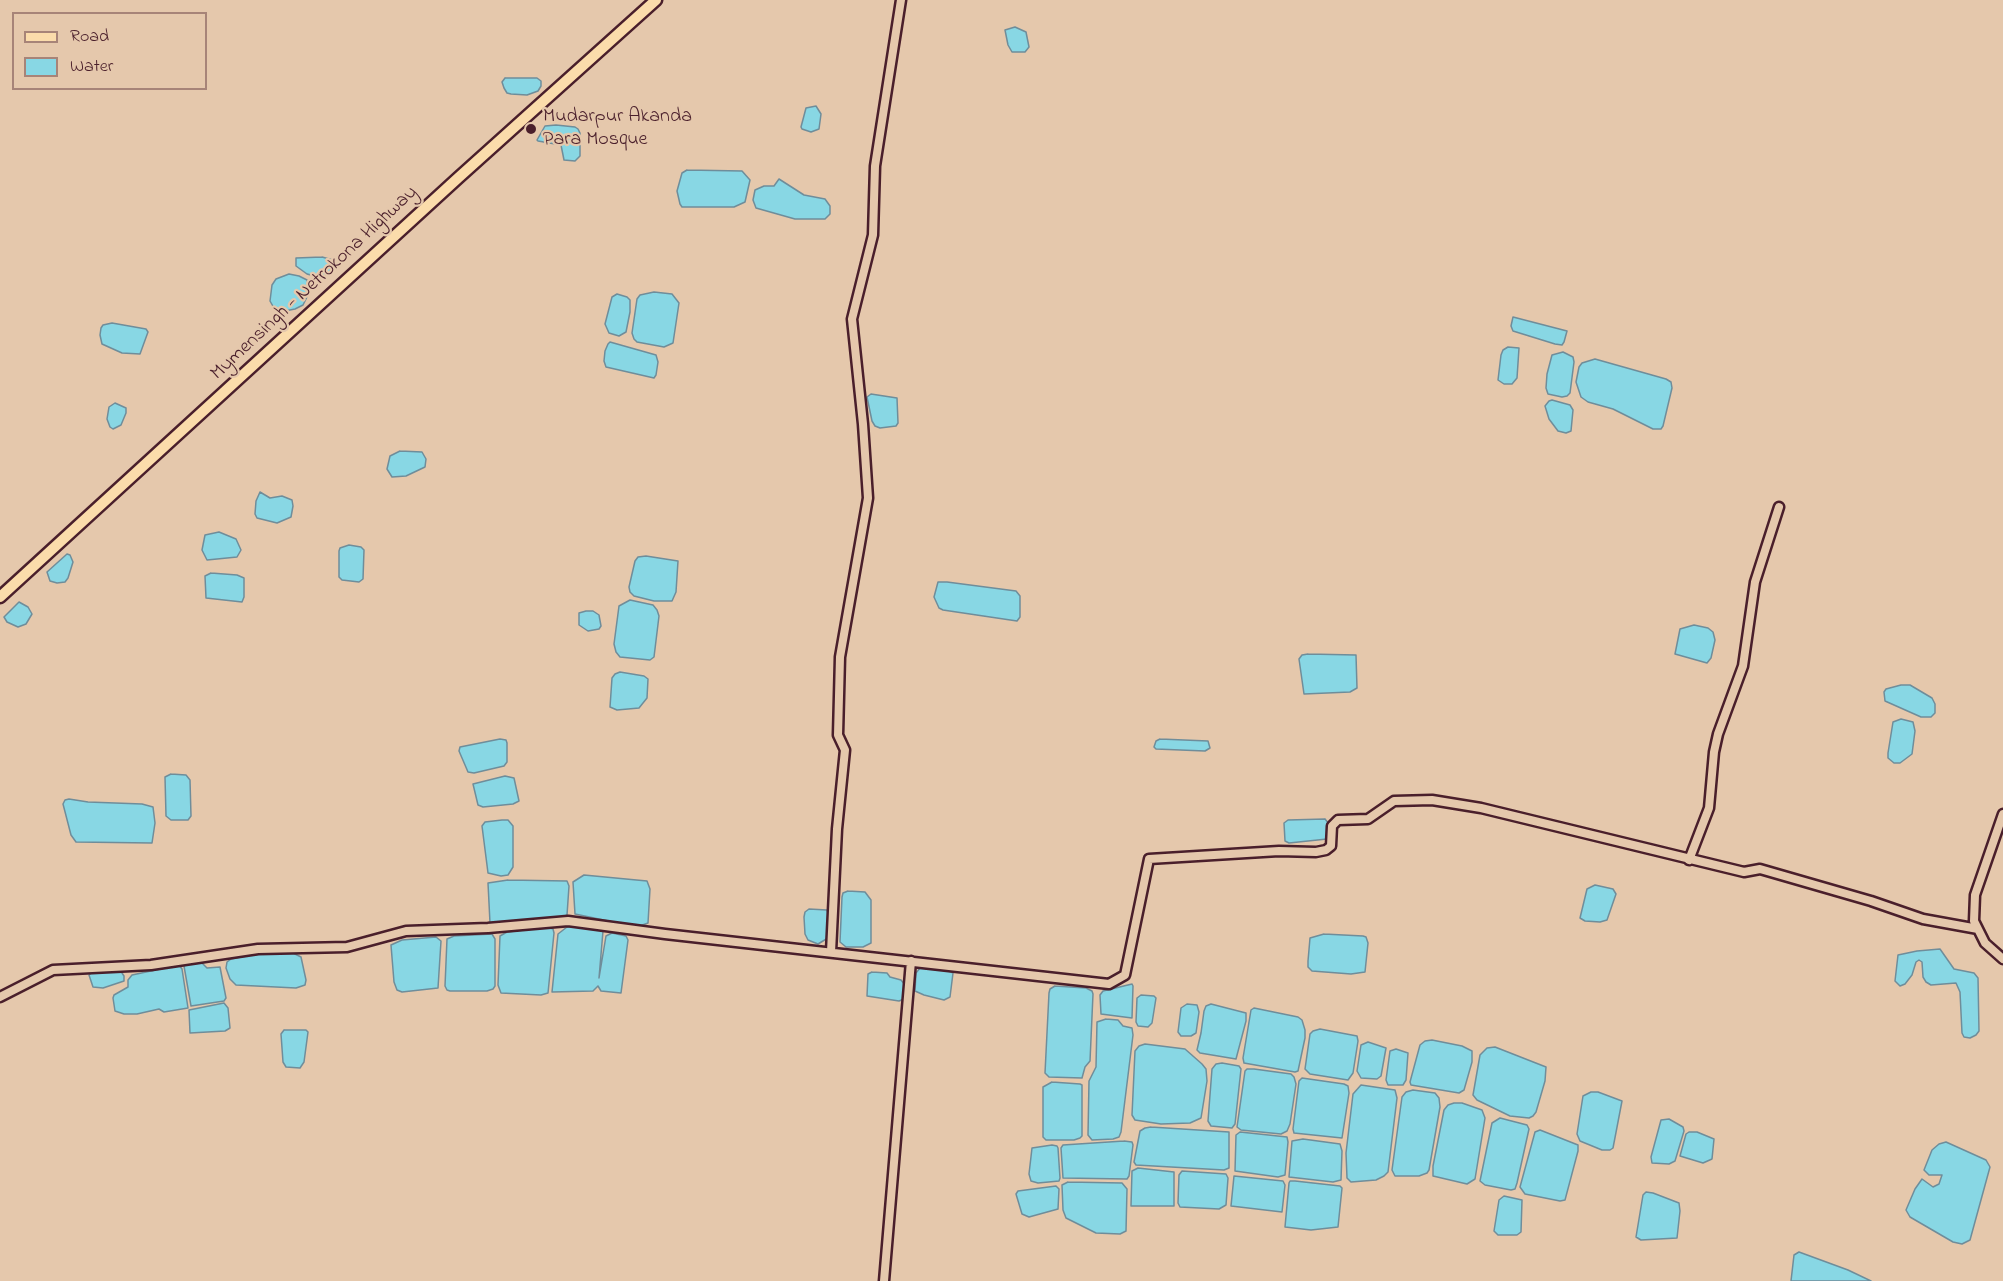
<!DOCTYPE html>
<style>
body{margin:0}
#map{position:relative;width:2003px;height:1281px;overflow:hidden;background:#e5c8ac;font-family:"Indie Flower",sans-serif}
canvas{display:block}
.legend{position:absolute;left:12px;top:12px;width:195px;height:78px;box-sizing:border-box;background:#e5c8ac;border:2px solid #a78478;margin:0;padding:8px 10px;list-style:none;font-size:18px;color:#4a1f2b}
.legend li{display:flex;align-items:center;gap:12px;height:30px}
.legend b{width:30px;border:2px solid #a78478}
</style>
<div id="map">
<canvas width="2003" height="1281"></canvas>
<ul class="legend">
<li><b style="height:8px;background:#fbdcab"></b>Road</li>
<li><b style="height:16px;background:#88d7e4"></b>Water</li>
</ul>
</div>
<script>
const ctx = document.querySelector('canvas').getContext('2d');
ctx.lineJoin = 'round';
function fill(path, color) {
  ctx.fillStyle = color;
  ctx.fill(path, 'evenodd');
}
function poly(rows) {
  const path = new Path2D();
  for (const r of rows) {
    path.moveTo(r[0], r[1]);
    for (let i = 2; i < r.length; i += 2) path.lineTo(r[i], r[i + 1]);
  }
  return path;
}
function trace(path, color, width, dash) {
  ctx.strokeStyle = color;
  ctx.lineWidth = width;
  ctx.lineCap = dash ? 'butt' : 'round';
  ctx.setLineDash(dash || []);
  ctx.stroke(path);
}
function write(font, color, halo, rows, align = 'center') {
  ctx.font = font + ' "Indie Flower",sans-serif';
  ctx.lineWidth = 4.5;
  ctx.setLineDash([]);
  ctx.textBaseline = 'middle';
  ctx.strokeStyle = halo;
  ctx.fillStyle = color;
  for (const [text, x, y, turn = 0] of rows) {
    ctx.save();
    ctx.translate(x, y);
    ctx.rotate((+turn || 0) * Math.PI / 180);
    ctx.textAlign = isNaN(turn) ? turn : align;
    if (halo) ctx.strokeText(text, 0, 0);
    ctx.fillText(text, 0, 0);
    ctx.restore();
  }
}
const water = poly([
 [1015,27,1026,32,1029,47,1025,52,1012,52,1008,45,1005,30,1015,27],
 [505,78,537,78,541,81,541,86,538,91,527,95,511,94,507,93,504,88,502,82,505,78],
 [816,106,821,114,819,129,811,132,802,129,801,127,806,108,816,106],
 [556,125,575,127,578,129,580,133,580,156,575,161,564,160,561,145,538,141,537,140,545,126,556,125],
 [687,170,742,171,750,180,745,202,734,207,682,207,680,204,677,191,682,173,687,170],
 [779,179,804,195,825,199,830,206,830,214,825,219,795,219,756,208,753,200,755,190,764,186,774,186,779,179],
 [322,257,333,260,331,270,322,278,307,274,296,266,296,258,322,257],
 [289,274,299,276,307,280,309,288,307,297,303,305,295,309,285,311,274,308,270,301,272,285,276,279,289,274],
 [654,292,672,294,679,303,673,343,664,347,637,342,634,339,632,333,637,299,640,295,654,292],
 [617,294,627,297,630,300,630,312,626,332,619,336,609,333,605,324,612,297,617,294],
 [1513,317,1567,331,1564,342,1562,345,1555,344,1513,331,1511,326,1513,317],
 [112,323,146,329,148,332,140,354,122,353,102,344,100,335,101,328,103,325,112,323],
 [610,342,656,355,658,362,656,375,654,378,606,367,604,361,605,351,608,344,610,342],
 [1508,347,1519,348,1517,378,1512,384,1504,384,1498,380,1501,355,1503,350,1508,347],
 [1563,352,1573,357,1574,362,1570,393,1567,396,1562,397,1548,394,1546,388,1547,374,1552,355,1563,352],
 [1595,359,1666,379,1671,382,1672,388,1663,426,1661,429,1653,429,1613,409,1588,402,1581,397,1576,382,1579,367,1582,363,1595,359],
 [871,394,897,398,898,423,896,426,880,428,875,426,872,421,867,397,871,394],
 [1552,400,1570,405,1573,410,1571,431,1566,433,1558,431,1549,419,1545,406,1549,401,1552,400],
 [115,403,126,408,126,413,121,425,113,429,110,427,107,419,109,407,115,403],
 [400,451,422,452,426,459,425,467,406,476,392,477,387,469,390,456,400,451],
 [260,492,270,498,282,496,292,500,293,506,291,517,277,523,257,518,255,514,256,501,260,492],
 [219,532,236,539,241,550,237,557,207,560,202,550,205,535,219,532],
 [349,545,361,547,364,550,363,579,359,582,342,580,339,577,339,551,340,548,349,545],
 [67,554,70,555,73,562,68,578,65,582,57,583,50,581,47,572,67,554],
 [646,556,678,561,676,592,672,601,654,601,634,596,630,592,629,587,635,561,638,557,646,556],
 [211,573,237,575,244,578,244,597,242,602,206,598,205,576,211,573],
 [938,582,947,582,1016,591,1020,596,1020,617,1017,621,943,610,939,608,934,597,938,582],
 [630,600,653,605,657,610,659,616,654,657,650,660,620,657,616,652,614,644,619,606,630,600],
 [19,602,28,607,32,614,26,624,18,627,7,622,4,617,19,602],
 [586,611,593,611,599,615,601,626,599,629,588,631,579,625,579,613,586,611],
 [1694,625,1708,628,1713,632,1715,640,1711,658,1707,663,1675,654,1680,629,1694,625],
 [1308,654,1356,655,1357,688,1350,692,1304,694,1299,659,1302,655,1308,654],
 [620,672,644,676,648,679,647,698,639,708,617,710,610,707,612,678,615,674,620,672],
 [1901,685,1910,685,1932,698,1935,704,1935,713,1931,717,1921,717,1885,701,1884,692,1886,689,1901,685],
 [1901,719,1913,722,1915,731,1912,754,1900,763,1894,763,1888,758,1888,753,1893,722,1901,719],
 [500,739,506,740,507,743,507,762,504,766,474,773,468,772,459,751,460,747,500,739],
 [1160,739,1208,741,1210,748,1205,751,1156,749,1154,747,1156,741,1160,739],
 [171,774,186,775,190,780,191,816,188,820,171,820,166,816,165,777,171,774],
 [505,776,514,778,519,801,513,804,483,807,478,805,473,784,505,776],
 [69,799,88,802,142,804,153,807,155,823,152,843,76,842,71,835,63,804,65,800,69,799],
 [1325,819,1329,824,1327,839,1289,843,1285,841,1284,823,1288,820,1325,819],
 [502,820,508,820,513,826,513,867,508,875,501,876,488,873,482,826,485,822,502,820],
 [584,875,647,881,650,889,648,923,637,927,575,914,573,882,584,875],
 [508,880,567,881,569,886,567,915,561,918,534,919,514,923,490,923,488,883,508,880],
 [1595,885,1613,889,1616,894,1607,920,1600,922,1585,921,1580,918,1587,889,1595,885],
 [848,891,865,892,871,900,871,943,863,947,846,947,840,942,842,897,843,893,848,891],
 [809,909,827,910,828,913,830,928,828,938,818,944,808,940,805,934,804,917,805,912,809,909],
 [577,926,602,929,603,931,599,978,606,936,612,933,626,936,628,940,621,993,601,991,598,986,593,991,552,992,558,934,567,927,577,926],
 [548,927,553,929,554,933,548,993,541,995,501,993,498,985,500,936,507,932,548,927],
 [492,934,495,939,495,986,493,989,487,991,450,991,447,990,445,986,447,939,454,936,492,934],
 [1324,934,1363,936,1366,937,1368,943,1365,972,1351,974,1312,971,1308,967,1308,961,1310,938,1324,934],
 [436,937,441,941,438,988,402,992,397,990,394,982,391,945,402,940,436,937],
 [1940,949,1954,969,1974,973,1978,978,1979,1031,1976,1035,1970,1038,1964,1037,1962,1033,1960,992,1956,983,1931,985,1926,982,1923,977,1922,962,1919,960,1916,962,1912,975,1905,984,1900,986,1895,981,1898,955,1917,951,1940,949],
 [267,952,293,953,301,957,306,980,305,985,296,988,236,985,230,979,226,968,227,962,231,959,267,952],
 [200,961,207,968,220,967,226,998,224,1001,191,1006,184,966,185,964,200,961],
 [179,965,182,969,188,1008,164,1012,159,1009,137,1014,124,1014,115,1011,113,998,114,995,128,987,128,980,132,975,179,965],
 [920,968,947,970,953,973,950,997,944,1000,924,995,915,991,916,973,920,968],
 [95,970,120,970,124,976,124,981,103,988,93,987,89,975,95,970],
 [872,972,887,973,890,977,901,980,905,985,904,999,899,1001,867,996,868,974,872,972],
 [1132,984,1133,986,1132,1018,1101,1014,1100,995,1103,991,1132,984],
 [1055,986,1086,988,1092,991,1093,994,1090,1061,1085,1067,1082,1078,1049,1077,1045,1073,1049,993,1050,989,1055,986],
 [1141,995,1154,996,1156,998,1152,1023,1148,1027,1138,1026,1136,1022,1137,998,1141,995],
 [224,1003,228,1008,230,1028,225,1031,190,1033,189,1010,224,1003],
 [1187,1004,1197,1005,1199,1012,1196,1033,1191,1036,1181,1036,1178,1032,1181,1008,1187,1004],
 [1211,1004,1246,1013,1246,1021,1236,1059,1200,1053,1197,1050,1201,1033,1204,1011,1206,1006,1211,1004],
 [1254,1008,1298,1017,1302,1020,1305,1030,1305,1038,1298,1071,1295,1072,1244,1063,1243,1058,1251,1010,1254,1008],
 [1106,1019,1118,1020,1123,1026,1132,1028,1133,1035,1121,1132,1119,1137,1113,1139,1092,1140,1088,1135,1089,1081,1096,1067,1097,1022,1106,1019],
 [1320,1029,1357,1036,1358,1041,1353,1073,1348,1080,1310,1074,1305,1069,1310,1034,1313,1031,1320,1029],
 [284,1030,306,1030,308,1032,304,1062,300,1068,286,1067,283,1062,281,1034,284,1030],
 [1432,1040,1462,1046,1472,1051,1472,1062,1464,1090,1459,1093,1411,1085,1410,1082,1420,1045,1425,1041,1432,1040],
 [1368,1042,1386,1048,1381,1076,1377,1079,1361,1078,1357,1071,1361,1045,1368,1042],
 [1145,1044,1185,1049,1202,1064,1206,1069,1207,1081,1201,1118,1190,1123,1161,1124,1135,1120,1132,1115,1135,1051,1139,1046,1145,1044],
 [1495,1047,1546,1067,1545,1081,1536,1112,1533,1116,1529,1118,1510,1116,1477,1100,1473,1095,1480,1055,1487,1048,1495,1047],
 [1396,1049,1408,1053,1406,1080,1403,1085,1388,1085,1386,1080,1390,1051,1396,1049],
 [1222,1063,1239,1066,1241,1069,1235,1124,1232,1128,1211,1126,1208,1121,1212,1069,1216,1064,1222,1063],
 [1254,1069,1291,1074,1294,1077,1296,1084,1290,1124,1287,1131,1281,1134,1241,1130,1237,1127,1245,1071,1247,1069,1254,1069],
 [1302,1078,1344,1084,1348,1086,1349,1093,1342,1138,1294,1133,1293,1129,1299,1081,1302,1078],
 [1052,1082,1080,1084,1082,1085,1082,1136,1080,1138,1074,1140,1046,1140,1043,1137,1043,1087,1052,1082],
 [1361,1085,1395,1090,1397,1098,1388,1172,1384,1176,1376,1180,1351,1182,1347,1178,1346,1153,1353,1094,1361,1085],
 [1413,1090,1435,1093,1439,1098,1440,1107,1429,1170,1427,1173,1419,1176,1395,1176,1392,1170,1402,1097,1406,1092,1413,1090],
 [1591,1092,1598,1092,1622,1101,1613,1148,1610,1150,1602,1150,1580,1141,1577,1134,1583,1096,1591,1092],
 [1454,1103,1462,1103,1482,1110,1485,1118,1475,1179,1467,1184,1433,1176,1433,1166,1444,1110,1448,1105,1454,1103],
 [1500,1118,1527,1125,1529,1129,1517,1183,1515,1189,1511,1190,1485,1185,1480,1181,1492,1123,1500,1118],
 [1669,1119,1683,1127,1684,1131,1675,1161,1669,1164,1652,1163,1651,1157,1661,1120,1669,1119],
 [1151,1127,1229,1132,1229,1168,1224,1170,1136,1165,1134,1162,1140,1131,1145,1128,1151,1127],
 [1540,1130,1578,1145,1578,1151,1565,1200,1560,1201,1525,1194,1520,1187,1535,1132,1540,1130],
 [1240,1132,1287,1137,1288,1142,1285,1175,1278,1177,1235,1171,1236,1135,1240,1132],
 [1689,1132,1697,1132,1714,1139,1712,1159,1703,1163,1680,1156,1686,1134,1689,1132],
 [1303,1139,1340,1144,1342,1151,1341,1180,1333,1182,1289,1177,1292,1141,1303,1139],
 [1124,1141,1132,1142,1133,1145,1129,1176,1127,1179,1063,1178,1061,1148,1063,1145,1124,1141],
 [1946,1142,1986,1160,1990,1167,1970,1240,1962,1244,1953,1242,1910,1217,1906,1210,1915,1189,1922,1179,1933,1187,1939,1184,1942,1175,1929,1175,1924,1170,1932,1150,1939,1144,1946,1142],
 [1052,1145,1057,1146,1058,1148,1060,1178,1059,1181,1038,1183,1031,1181,1029,1174,1032,1148,1052,1145],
 [1138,1168,1174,1172,1174,1206,1131,1206,1132,1171,1138,1168],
 [1182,1171,1226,1174,1228,1178,1226,1205,1219,1209,1180,1207,1178,1203,1179,1175,1182,1171],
 [1234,1176,1283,1181,1285,1185,1282,1212,1231,1206,1234,1176],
 [1295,1181,1340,1186,1342,1188,1338,1227,1311,1230,1285,1227,1289,1183,1290,1181,1295,1181],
 [1068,1182,1122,1183,1127,1189,1126,1231,1120,1234,1096,1233,1066,1218,1063,1210,1062,1185,1068,1182],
 [1056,1186,1059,1189,1058,1209,1029,1217,1022,1214,1016,1194,1018,1191,1056,1186],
 [1646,1192,1653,1193,1679,1203,1680,1211,1677,1238,1641,1240,1636,1237,1643,1195,1646,1192],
 [1504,1196,1522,1200,1521,1232,1517,1235,1498,1235,1494,1231,1499,1200,1504,1196],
 [1799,1252,1848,1270,1871,1281,1791,1281,1794,1255,1799,1252]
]);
fill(water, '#88d7e4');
trace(water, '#6f8d9a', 1.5);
const minor = poly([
 [1689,860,1709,808,1714,752,1718,734,1743,666,1755,582,1779,507],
 [1978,929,1974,921,1975,895,2003,814],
 [831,952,837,829,845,750,838,735,840,657,868,498,863,424,852,319,873,235,875,166,901,0],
 [0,997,53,970,151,965,258,949,347,947,406,931,488,928,568,921,665,934,1109,984,1125,975,1149,859,1279,851,1316,852,1326,850,1331,846,1332,826,1338,820,1368,819,1394,801,1432,800,1481,808,1744,872,1760,869,1871,901,1923,919,1978,929,1985,943,2003,959],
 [884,1281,911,961]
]);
const major = poly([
 [0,597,458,178,656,0]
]);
trace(minor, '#4a1f2b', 13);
trace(major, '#4a1f2b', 15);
trace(minor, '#e5c8ac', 8);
trace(major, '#fbdcab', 10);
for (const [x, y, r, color] of [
 [531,129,6,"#4a1f2b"]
]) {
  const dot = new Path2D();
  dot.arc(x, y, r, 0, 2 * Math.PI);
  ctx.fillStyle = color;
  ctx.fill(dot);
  trace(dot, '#e5c8ac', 2);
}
write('20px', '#4a1f2b', '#e5c8ac', [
 ["Mudarpur Akanda",543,118],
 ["Para Mosque",543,141]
], 'left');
write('20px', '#4a1f2b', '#e5c8ac', [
 ["Mymensingh - Netrokona Highway",315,284,-43]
]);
</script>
